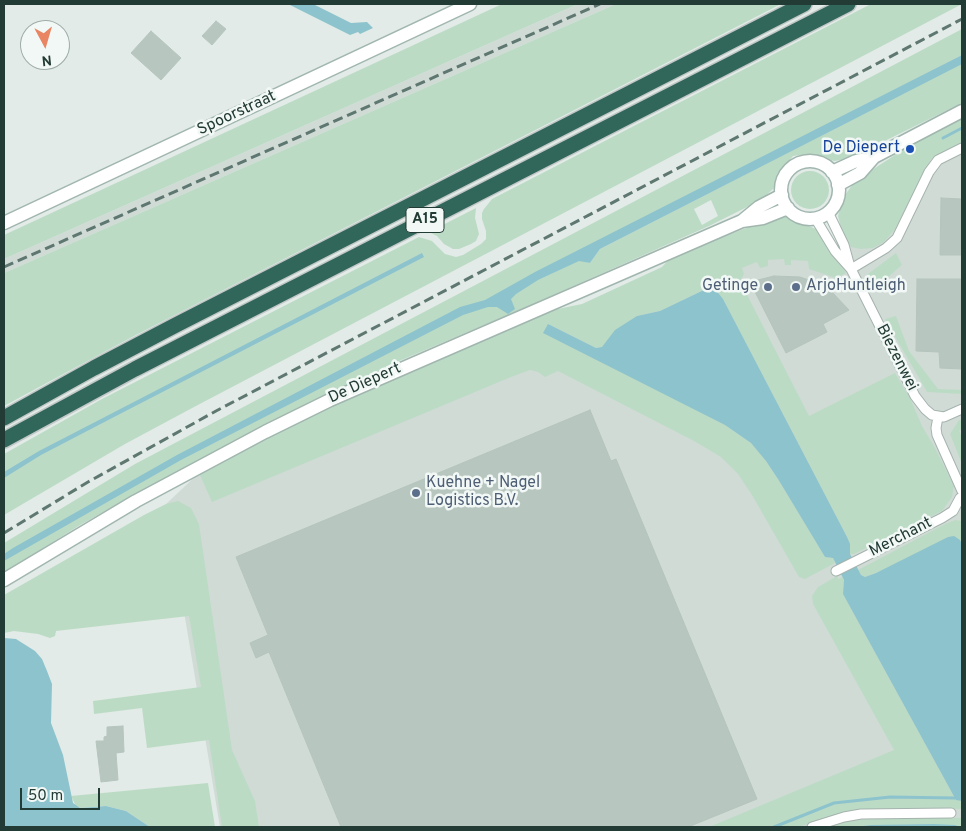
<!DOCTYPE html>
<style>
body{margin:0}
#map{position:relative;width:966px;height:831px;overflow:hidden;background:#e2ebe7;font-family:Overpass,sans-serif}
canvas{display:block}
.frame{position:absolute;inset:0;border:5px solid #233b35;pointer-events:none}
.north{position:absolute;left:20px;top:20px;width:50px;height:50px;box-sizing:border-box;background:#f2f8f5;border:1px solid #9faca8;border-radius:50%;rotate:174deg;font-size:14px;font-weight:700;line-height:20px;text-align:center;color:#233b35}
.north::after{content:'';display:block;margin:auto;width:18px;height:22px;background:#e98562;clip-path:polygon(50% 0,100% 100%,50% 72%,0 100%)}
.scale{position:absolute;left:20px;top:788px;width:80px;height:22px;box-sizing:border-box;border:2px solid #233b35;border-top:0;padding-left:6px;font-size:15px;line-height:18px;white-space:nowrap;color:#233b35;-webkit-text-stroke:4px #f2f8f5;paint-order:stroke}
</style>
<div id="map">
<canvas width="966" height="831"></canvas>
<div class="frame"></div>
<div class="north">N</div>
<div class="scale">50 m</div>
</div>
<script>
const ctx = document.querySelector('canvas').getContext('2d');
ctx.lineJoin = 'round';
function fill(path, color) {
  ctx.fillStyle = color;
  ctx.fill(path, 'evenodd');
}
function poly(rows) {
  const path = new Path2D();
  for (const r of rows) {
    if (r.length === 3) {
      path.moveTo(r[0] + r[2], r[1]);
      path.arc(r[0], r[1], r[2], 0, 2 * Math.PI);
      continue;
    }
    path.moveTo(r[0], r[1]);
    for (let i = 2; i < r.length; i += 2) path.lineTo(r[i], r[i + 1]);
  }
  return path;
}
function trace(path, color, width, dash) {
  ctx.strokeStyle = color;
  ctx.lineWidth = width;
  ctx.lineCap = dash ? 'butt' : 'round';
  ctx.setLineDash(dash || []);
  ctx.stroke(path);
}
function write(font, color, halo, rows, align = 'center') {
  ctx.font = font + ' Overpass,sans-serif';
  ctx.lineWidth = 5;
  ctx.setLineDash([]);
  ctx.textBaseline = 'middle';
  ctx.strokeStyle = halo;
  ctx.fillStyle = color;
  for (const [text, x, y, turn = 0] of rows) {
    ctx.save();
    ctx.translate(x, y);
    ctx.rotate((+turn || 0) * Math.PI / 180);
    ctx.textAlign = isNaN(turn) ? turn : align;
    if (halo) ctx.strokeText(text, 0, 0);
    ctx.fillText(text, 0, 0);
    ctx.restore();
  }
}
fill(poly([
 [578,4,616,4,4,273,4,259],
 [962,129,962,827,220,827,166,504,199,473,668,274,793,251,828,253,850,237,896,178]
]), '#d0dbd6');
fill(poly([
 [502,4,578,4,4,259,4,235],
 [616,4,781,4,134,336,4,406,4,273],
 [871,4,962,4,194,407,125,444,4,515,4,454,102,399,419,237,432,241,445,254,456,257,463,255,481,244,486,239,486,231,482,219,482,213,484,209,492,199],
 [962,29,962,55,538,280,579,260,590,263,600,249,962,63,962,103,848,159,834,161,818,155,807,154,793,156,777,174,774,188,761,200,709,226,515,312,392,364,327,395,150,486,80,525,4,573,4,543,135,464],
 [711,200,718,216,702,225,694,209],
 [962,118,962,142,931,159,896,228,884,242,873,248,861,249,851,247,842,232,838,216,843,198,855,181,918,140],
 [810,190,19],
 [476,208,475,218,479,234,476,241,471,244,459,249,453,249,444,244,437,236,429,232],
 [786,217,816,229,846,273,836,278,809,269,808,261,791,260,791,265,785,265,784,259,768,260,768,266,760,268,757,262,742,268,744,274,740,281,809,416,895,373,910,398,922,426,935,448,954,486,952,497,942,511,854,554,850,554,850,548,847,537,723,299,715,289,706,289,660,311,637,316,602,347,596,348,548,324,725,425,751,443,766,461,778,479,825,557,833,558,835,563,805,579,799,577,752,495,738,474,721,457,694,441,558,371,545,377,538,372,530,370,511,377,212,502,199,473,295,424,386,381,534,317,553,310,582,304,662,267,672,256,770,219],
 [896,253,902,265,873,290,868,274],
 [896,316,909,351,938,389,962,390,962,394,927,392,885,319],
 [959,420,962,420,962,430,959,430,962,437,962,464,950,434],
 [178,501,191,508,199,524,232,750,255,801,259,827,222,827,209,740,147,748,142,708,94,714,93,701,201,687,189,616,56,631,55,636,50,638,38,634,14,631,4,633,4,595,144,515,166,504],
 [955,520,962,521,962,544,960,540,865,577,861,575,858,570,945,524],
 [837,576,838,579,843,577,844,581,843,594,956,800,962,800,962,809,891,808,861,810,825,818,799,827,709,827,894,750,813,604,812,596,818,587],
 [208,783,215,827,150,827,126,811,106,806,80,808,76,806,71,796],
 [887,817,962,818,962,827,934,824,823,827,845,821]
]), '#bcdbc5');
fill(poly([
 [288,4,313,4,351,23,367,22,373,28,360,34,358,32,350,35],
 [962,55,962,64,600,249,590,263,579,261,538,280,516,294,511,299,515,309,508,314,497,307,488,307,463,315,181,460,4,561,4,554,13,548,177,455,460,307,485,300,535,272],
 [422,253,424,257,116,416,41,455,4,478,4,472,39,451],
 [706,289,715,289,723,299,847,537,850,544,850,554,861,575,865,577,876,573,948,537,954,536,960,540,962,544,962,801,956,800,843,594,844,580,833,558,825,557,778,479,766,461,751,443,725,425,543,333,548,324,596,348,602,347,615,330,637,316,660,311],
 [4,638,16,639,35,651,42,659,47,671,52,684,51,723,63,755,73,803,80,808,106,806,126,811,150,827,4,827],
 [934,824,955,825,961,827,855,827,871,825]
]), '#8dc3cd');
trace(poly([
 [943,138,962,128],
 [774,827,834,803,890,797,955,798]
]), '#8dc3cd', 3);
const building = poly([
 [216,21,226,29,212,45,202,36,216,21],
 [151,31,181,58,161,80,131,53,151,31],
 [941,198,962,199,962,255,940,255,941,198],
 [774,276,800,277,832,288,831,291,849,310,823,324,827,332,786,353,750,282,774,276],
 [917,279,962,279,962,369,940,368,939,352,916,351,917,279],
 [590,410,611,461,616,459,757,799,688,827,341,827,269,652,256,658,250,643,268,635,236,557,590,410],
 [123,726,124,752,116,753,118,780,101,782,96,741,104,741,104,737,107,736,107,727,123,726]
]);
fill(building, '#b8c6c0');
trace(building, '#b5c5be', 1);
const minor = poly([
 [828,212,844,245,850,267],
 [815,218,835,251,851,269,915,396,925,409,932,415,944,417,962,409],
 [851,269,886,248,897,238,929,172,938,160,962,148],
 [938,417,936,428,937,435,962,491],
 [836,571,942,518,953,511,960,498],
 [812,827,844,817,861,814,951,813]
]);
const secondary = poly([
 [810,190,29],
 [832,172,856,161,874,157,962,111],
 [838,185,860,173,874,157],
 [742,221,763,218,788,208],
 [4,223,470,4],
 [4,580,136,501,265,432,330,400,742,221,759,207,782,195]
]);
const motorway = poly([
 [4,418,94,368,174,326,804,4],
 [4,440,135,369,848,4]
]);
trace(minor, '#a5b3ae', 11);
trace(secondary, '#a1b6af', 15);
trace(motorway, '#c1c8c6', 18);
trace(minor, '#fff', 9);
trace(secondary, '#fff', 12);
trace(motorway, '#31665b', 15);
trace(poly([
 [4,267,600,4],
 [4,533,88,482,216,411,962,19]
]), '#5e7770', 3, [10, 5]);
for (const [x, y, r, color] of [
 [910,149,5,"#1a4fb4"],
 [768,287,5,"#5c6f8a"],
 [796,287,5,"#5c6f8a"],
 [416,493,5,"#5c6f8a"]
]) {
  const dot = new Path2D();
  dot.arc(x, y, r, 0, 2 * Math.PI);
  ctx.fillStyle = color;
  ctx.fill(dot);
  trace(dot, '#f2f8f5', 2);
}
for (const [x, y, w] of [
 [425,220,38]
]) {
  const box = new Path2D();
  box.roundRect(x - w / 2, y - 12.5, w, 25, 4);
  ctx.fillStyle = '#f2f8f5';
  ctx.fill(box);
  trace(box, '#233b35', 1);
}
write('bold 15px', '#233b35', null, [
 ["A15",425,220]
]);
write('16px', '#233b35', '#f2f8f5', [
 ["Spoorstraat",237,114,-25],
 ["Biezenwei",896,358,63],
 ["De Diepert",365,384,-24],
 ["Merchant",901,538,-27]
]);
write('16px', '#164399', '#f2f8f5', [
 ["De Diepert",900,149]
], 'right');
write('16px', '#4e5e75', '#f2f8f5', [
 ["Getinge",758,287,"right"],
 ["ArjoHuntleigh",806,287],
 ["Kuehne + Nagel",426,484],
 ["Logistics B.V.",426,502]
], 'left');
</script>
